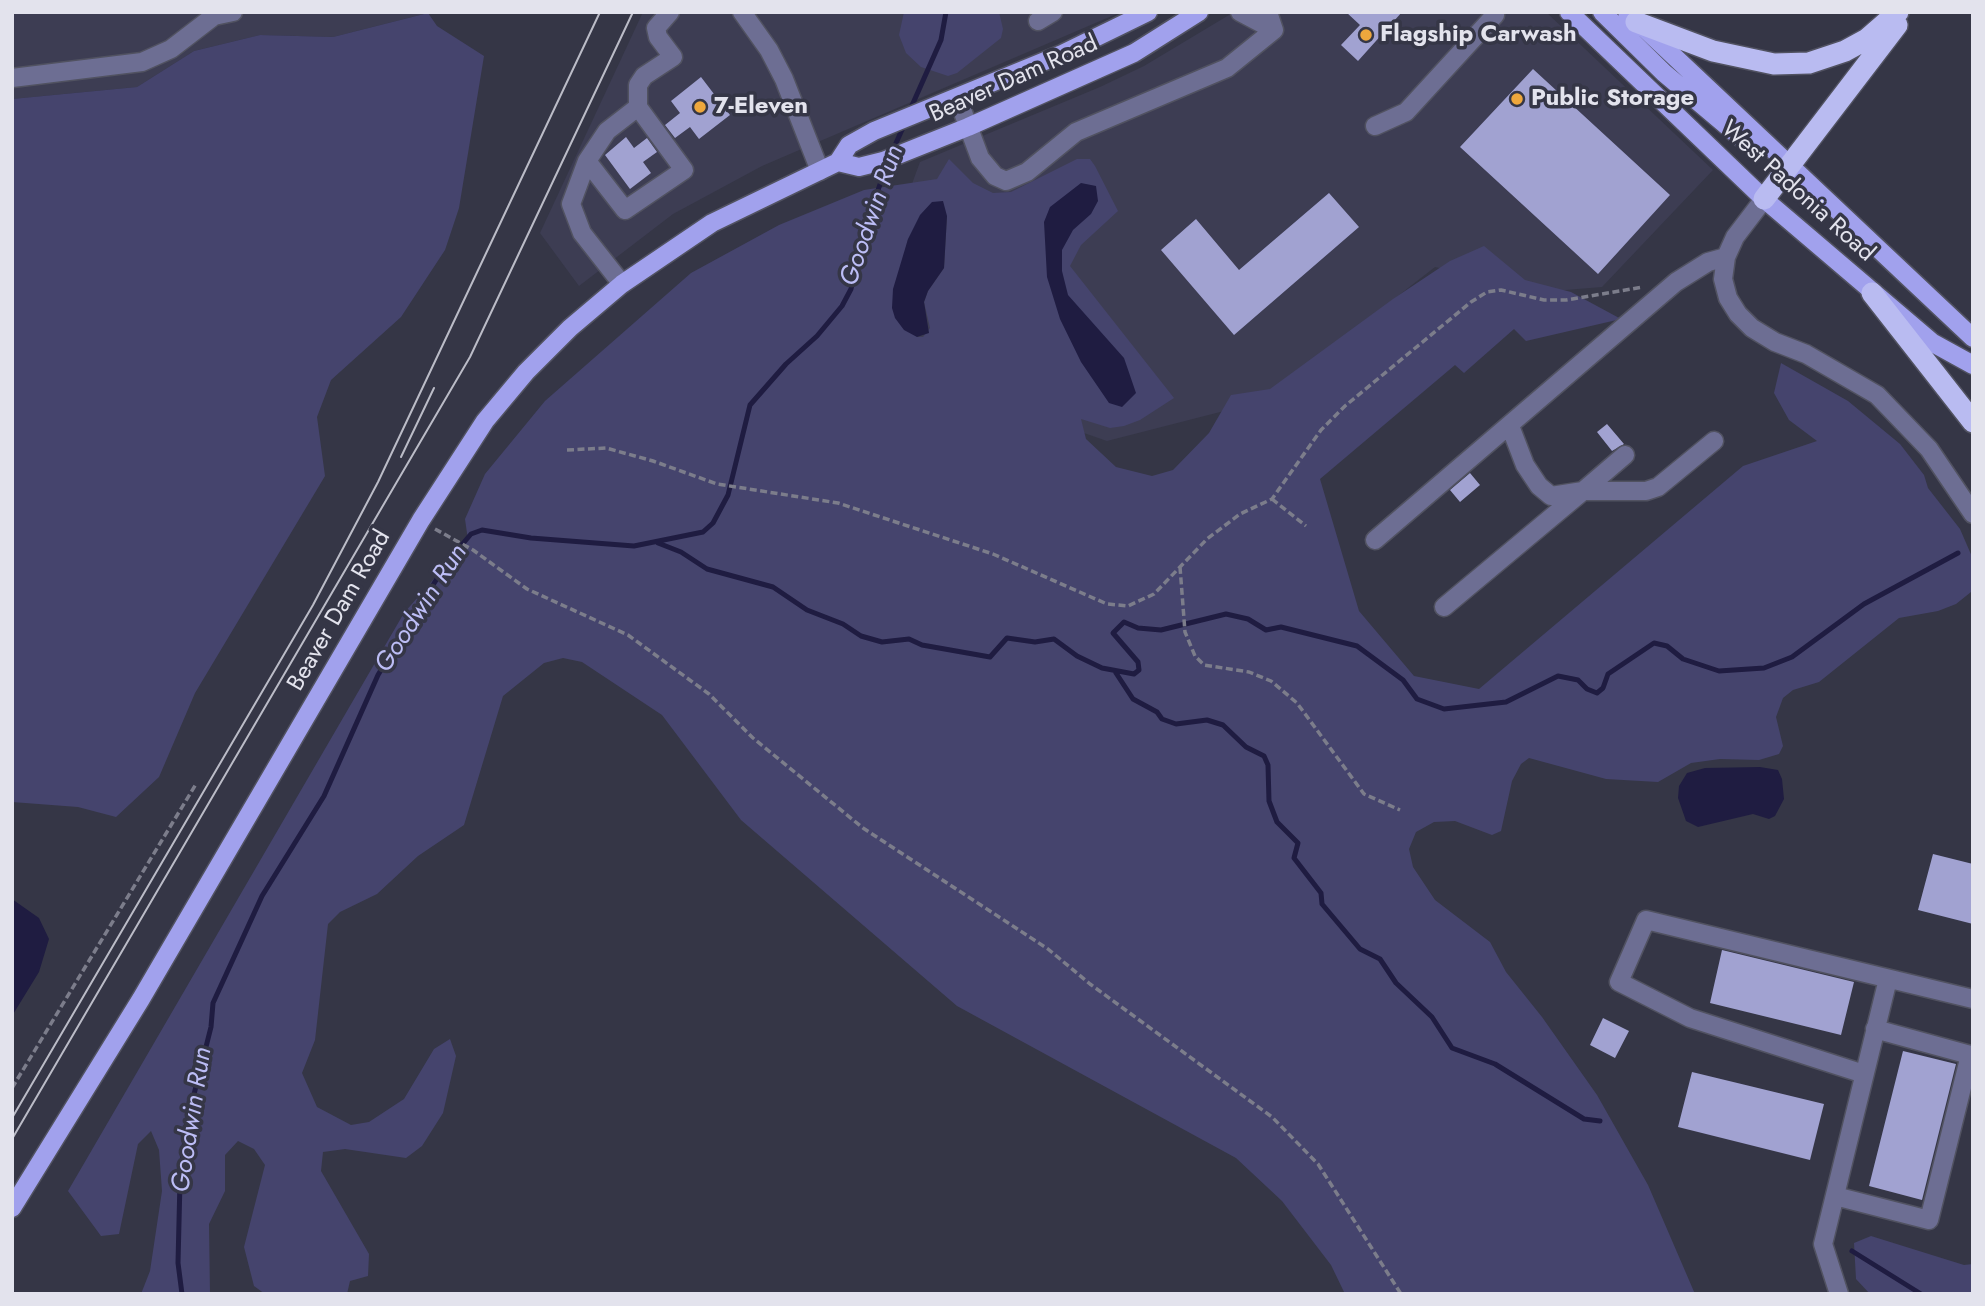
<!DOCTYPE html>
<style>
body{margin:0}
#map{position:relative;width:1985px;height:1306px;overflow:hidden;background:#353646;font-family:Jost,sans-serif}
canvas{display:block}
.frame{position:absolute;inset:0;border:14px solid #e3e3ed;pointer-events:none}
</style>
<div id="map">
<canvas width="1985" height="1306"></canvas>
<div class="frame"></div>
</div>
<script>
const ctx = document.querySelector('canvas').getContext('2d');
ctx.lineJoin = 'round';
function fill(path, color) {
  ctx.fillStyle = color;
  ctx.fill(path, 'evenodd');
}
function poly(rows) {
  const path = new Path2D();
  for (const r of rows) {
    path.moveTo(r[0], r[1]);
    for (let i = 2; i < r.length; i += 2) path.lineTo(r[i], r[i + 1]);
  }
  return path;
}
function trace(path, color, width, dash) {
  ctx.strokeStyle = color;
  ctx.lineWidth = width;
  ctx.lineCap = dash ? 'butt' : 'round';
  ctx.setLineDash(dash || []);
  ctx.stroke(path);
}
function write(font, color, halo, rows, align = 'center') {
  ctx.font = font + ' Jost,sans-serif';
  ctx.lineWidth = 7;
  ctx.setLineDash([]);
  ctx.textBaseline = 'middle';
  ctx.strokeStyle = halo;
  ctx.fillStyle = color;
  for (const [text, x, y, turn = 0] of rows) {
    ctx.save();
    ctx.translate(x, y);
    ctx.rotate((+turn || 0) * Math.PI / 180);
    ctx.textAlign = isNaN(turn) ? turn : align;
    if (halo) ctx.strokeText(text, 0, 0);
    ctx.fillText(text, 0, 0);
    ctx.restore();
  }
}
fill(poly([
 [12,12,428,12,428,13,333,37,260,35,194,51,137,87,12,99],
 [643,12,1121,12,762,166,673,214,579,286,540,233],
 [1234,12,1546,12,1713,170,1602,287,1541,292,1435,267,1263,401,1107,441,850,352,920,162,1100,87,1144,66]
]), '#3d3d53');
fill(poly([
 [904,12,999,12,1003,29,1001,38,957,73,948,76,921,67,906,53,899,35],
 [428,13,437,26,484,56,459,208,445,250,401,317,331,380,317,417,325,476,195,693,159,777,116,817,78,807,12,802,12,99,137,87,194,51,260,35,333,37],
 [949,159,973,183,993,193,1011,192,1077,159,1090,159,1095,166,1118,211,1081,245,1070,266,1174,398,1140,420,1124,426,1110,428,1081,419,1086,439,1116,467,1152,476,1173,470,1209,433,1231,395,1270,389,1393,299,1450,261,1484,246,1525,280,1571,292,1621,319,1526,341,1514,329,1464,373,1455,365,1320,479,1359,611,1414,676,1479,689,1743,466,1817,441,1789,420,1774,393,1781,363,1848,401,1900,444,1924,475,1928,488,1960,529,1973,559,1971,592,1956,604,1938,611,1899,618,1819,682,1793,690,1783,698,1776,717,1783,746,1779,754,1759,760,1720,759,1691,763,1658,782,1606,779,1529,758,1521,764,1512,781,1501,831,1492,835,1455,821,1434,822,1416,832,1409,849,1413,867,1435,900,1490,942,1506,972,1542,1017,1597,1095,1648,1185,1695,1294,1345,1294,1331,1265,1282,1201,1236,1158,957,1006,741,820,662,715,582,662,563,658,544,663,503,696,464,825,418,856,377,894,340,912,328,924,315,1040,302,1073,317,1107,351,1125,369,1122,404,1099,434,1049,450,1039,456,1056,443,1113,422,1146,406,1158,345,1149,323,1152,321,1171,369,1254,368,1276,350,1281,347,1294,265,1294,254,1286,244,1247,265,1165,254,1149,238,1141,225,1155,225,1191,209,1224,210,1294,141,1294,150,1271,162,1191,159,1150,151,1131,138,1144,119,1234,101,1236,68,1191,404,613,468,540,465,519,485,474,545,401,691,273,779,225,864,190,937,179],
 [947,216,944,268,928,291,924,302,930,328,923,337,917,337,903,260,908,239],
 [1871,1236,1964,1265,1973,1264,1973,1294,1870,1294,1856,1279,1854,1243]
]), '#45446d');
fill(poly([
 [1081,183,1096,186,1098,201,1091,214,1073,230,1062,250,1062,271,1068,295,1124,358,1136,393,1122,407,1109,403,1081,362,1060,319,1047,277,1044,222,1050,207],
 [943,201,947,216,944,268,928,291,924,302,929,333,917,337,904,330,895,318,892,308,893,289,908,239,920,215,932,202],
 [1760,767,1778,770,1782,779,1784,799,1775,816,1769,819,1753,814,1698,827,1686,821,1678,798,1679,786,1687,773,1705,768],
 [12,899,39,918,49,939,39,972,12,1016]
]), '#1f1c41');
trace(poly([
 [910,110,941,40,946,12],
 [892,152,905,123],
 [658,543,681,552,707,569,773,587,807,610,843,624,861,636,882,642,909,639,922,645,990,657,1007,638,1035,642,1054,639,1077,656,1102,668,1134,674,1139,670,1138,662,1113,633,1124,622,1138,628,1161,630,1226,614,1248,619,1266,630,1281,627,1357,646,1403,680,1417,699,1444,709,1506,702,1558,676,1578,680,1587,689,1597,693,1603,688,1608,674,1654,643,1667,646,1683,659,1719,671,1764,668,1792,657,1864,604,1958,553],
 [1116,673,1133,699,1157,712,1162,719,1176,724,1207,720,1223,725,1246,747,1264,756,1268,765,1269,801,1277,822,1298,843,1294,858,1321,893,1322,904,1360,949,1380,959,1396,983,1432,1017,1452,1048,1495,1064,1584,1119,1600,1121],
 [1852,1251,1921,1294],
 [182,1294,178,1263,180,1181,187,1122,211,1027,213,1003,262,896,324,796,378,675,413,616,449,560,471,534,482,530,531,538,634,546,703,532,713,523,728,495,750,405,786,364,817,336,842,306,851,289,864,229,887,165]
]), '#1f1c41', 5);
fill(poly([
 [1346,12,1402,12,1358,61,1341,45,1360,25],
 [1533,69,1670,195,1598,274,1460,147],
 [701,77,730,115,699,139,690,127,675,138,665,125,680,113,671,101],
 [626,137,634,148,647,138,657,152,643,162,651,173,630,189,605,155],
 [1329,193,1359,227,1234,335,1161,250,1196,219,1239,270],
 [1607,424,1624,444,1612,451,1597,432],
 [1470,473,1480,485,1460,502,1450,490],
 [1933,854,1973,864,1973,924,1918,910],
 [1722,950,1854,982,1841,1035,1710,1003],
 [1603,1018,1629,1031,1615,1058,1590,1045],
 [1903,1051,1956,1064,1922,1200,1869,1186],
 [1692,1072,1824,1104,1810,1160,1678,1127]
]), '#a1a2d1');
const minor = poly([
 [742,12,769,50,784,79,820,171],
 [1240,12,1274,30,1268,12],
 [1038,21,1053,12],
 [12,78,142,62,171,49,214,16,233,12],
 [958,99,980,158,995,176,1006,181,1027,172,1076,132,1227,68,1274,30],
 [1375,126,1406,112,1495,15,1494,12],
 [587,161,625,210,684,170,638,107],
 [1764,199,1735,237,1726,257,1723,279,1728,298,1738,314,1752,328,1775,342,1806,354,1877,395,1929,449,1973,514],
 [622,284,582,233,571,204,587,161,607,131,638,107,638,85,644,76,673,57,658,37,656,28,670,12],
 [1510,426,1525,465,1539,486,1551,496,1583,491,1625,455],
 [1375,540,1676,282,1708,262,1726,257],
 [1444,607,1583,491,1646,491,1658,487,1714,441],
 [1864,1074,1690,1018,1619,982,1646,920,1973,999],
 [1835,1196,1929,1220,1970,1055,1875,1029],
 [1839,1294,1823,1244,1888,979]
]);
const major = poly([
 [1569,12,1764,199,1933,343,1973,365],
 [1602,12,1664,73,1746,142],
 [1627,12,1973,338],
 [838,162,859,167,883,161,968,127,1134,53,1199,12],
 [12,1208,141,999,421,520,485,421,526,372,570,328,622,284,712,223,838,162,849,145,874,131,1062,54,1148,12]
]);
const highway = poly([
 [1636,22,1713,51,1774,64,1809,63,1845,51,1867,39,1898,12],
 [1764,199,1897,25],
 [1872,293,1973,422]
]);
trace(minor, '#515261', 21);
trace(major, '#515261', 21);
trace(highway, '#515261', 24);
trace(poly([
 [567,450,606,448,653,461,717,484,838,503,993,554,1107,604,1128,606,1154,594,1207,539,1240,514,1272,499,1321,430,1345,406,1471,302,1487,292,1501,290,1544,300,1566,300,1643,287],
 [1272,499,1306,526],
 [435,529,473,550,527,589,628,635,709,694,753,738,863,828,1048,949,1090,984,1272,1117,1318,1164,1401,1294],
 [1180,567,1185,632,1195,656,1204,665,1249,672,1271,681,1297,703,1364,794,1400,810],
 [12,1088,196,784]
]), '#7c7d8b', 3.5, [7, 3.5]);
trace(minor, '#6d6e93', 18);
trace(major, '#a1a1ed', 18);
trace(highway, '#b9bbf1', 21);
trace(poly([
 [401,457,434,388],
 [12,1118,313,605,378,482,600,12],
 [12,1139,470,357,633,12]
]), '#bbbcc7', 2);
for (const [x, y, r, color] of [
 [1366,35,7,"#eea73d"],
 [1517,99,7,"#eea73d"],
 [700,107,7,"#eea73d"]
]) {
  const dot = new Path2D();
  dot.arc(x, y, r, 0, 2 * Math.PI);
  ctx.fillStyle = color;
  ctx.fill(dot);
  trace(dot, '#353646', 2.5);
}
write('bold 24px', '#e3e3ed', '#353646', [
 ["Flagship Carwash",1380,35],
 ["Public Storage",1531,99],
 ["7-Eleven",714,107]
], 'left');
write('24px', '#e3e3ed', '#353646', [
 ["Beaver Dam Road",1014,80,-24],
 ["West Padonia Road",1797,192,42],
 ["Beaver Dam Road",340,611,-60]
]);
write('italic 26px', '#bcbdf5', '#353646', [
 ["Goodwin Run",873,216,-71],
 ["Goodwin Run",422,609,-57],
 ["Goodwin Run",193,1120,-81]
]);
</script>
